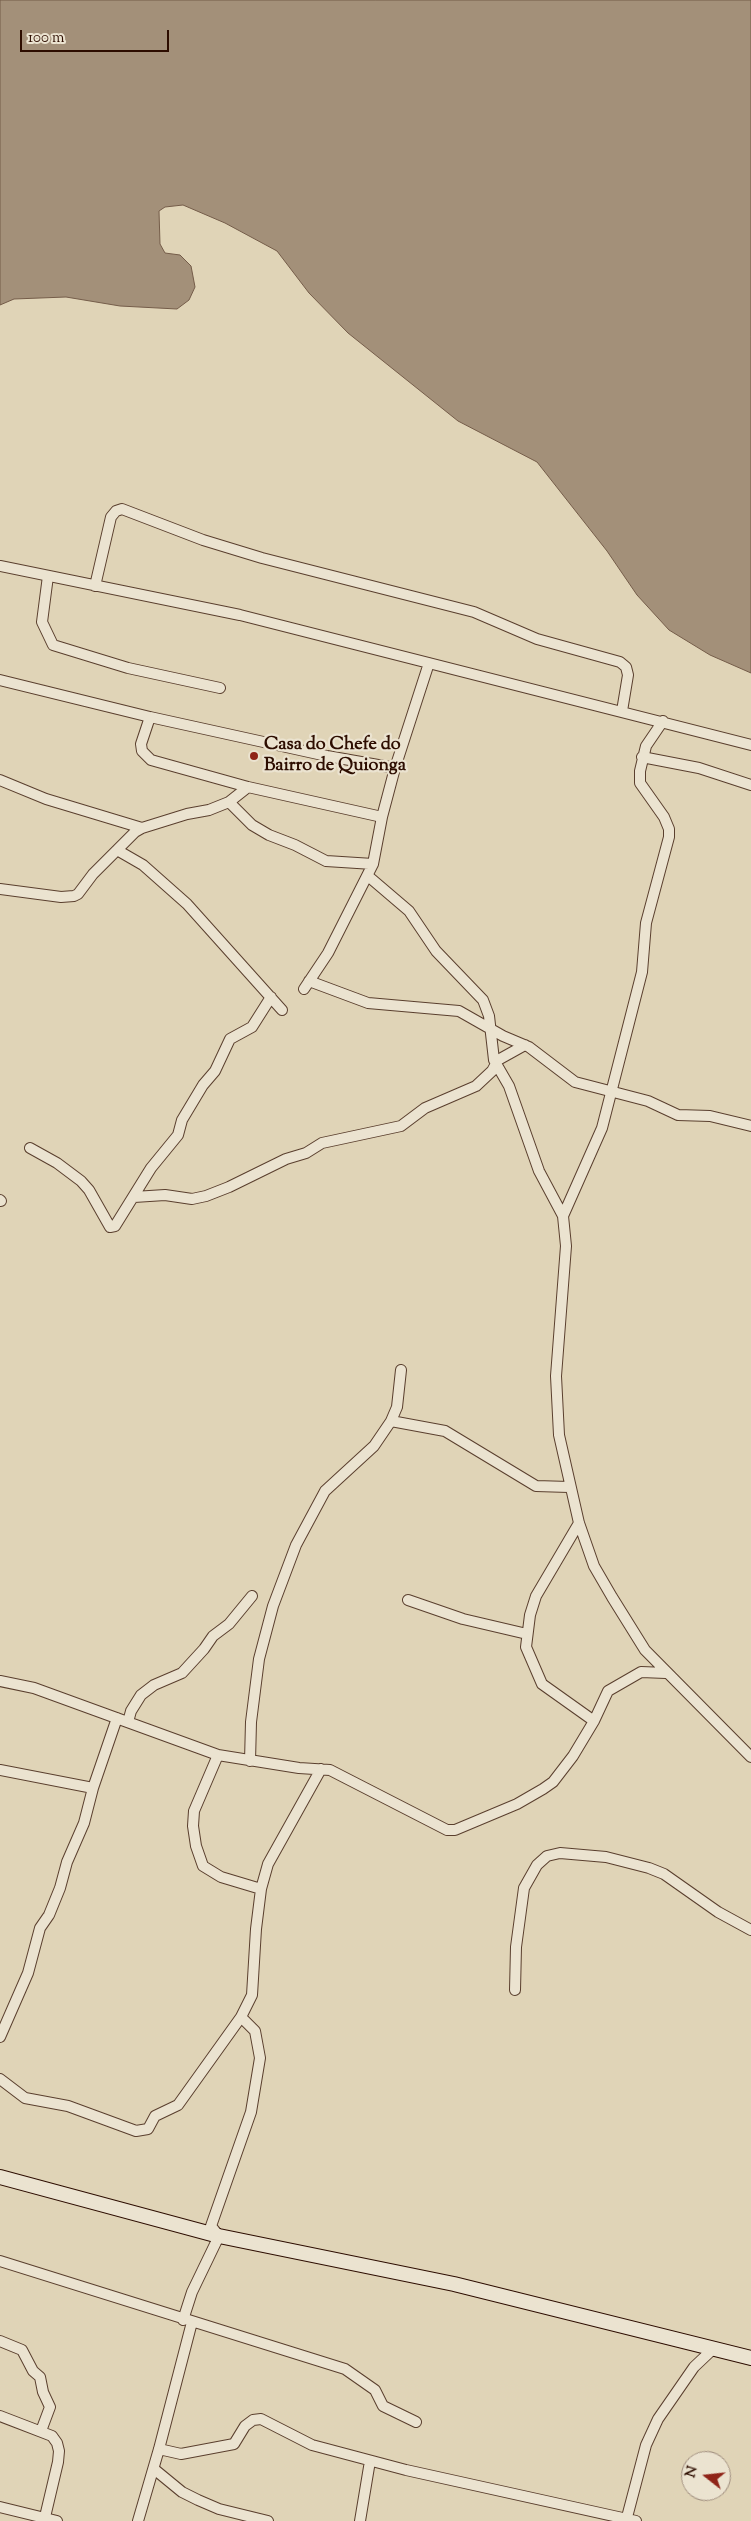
<!DOCTYPE html>
<style>
body{margin:0}
#map{position:relative;width:751px;height:2521px;overflow:hidden;background:#e0d4b7;font-family:"Sorts Mill Goudy",serif}
canvas{display:block}
.north{position:absolute;left:681px;top:2451px;width:50px;height:50px;box-sizing:border-box;background:#ebe3d0;border:1px solid #9f8d7d;border-radius:50%;rotate:286deg;font-size:14px;font-weight:700;line-height:20px;text-align:center;color:#2d0d00}
.north::after{content:'';display:block;margin:auto;width:18px;height:22px;background:#8f2418;clip-path:polygon(50% 0,100% 100%,50% 72%,0 100%)}
.scale{position:absolute;left:20px;top:30px;width:149px;height:22px;box-sizing:border-box;border:2px solid #2d0d00;border-top:0;padding-left:6px;font-size:15px;line-height:18px;white-space:nowrap;color:#2d0d00;-webkit-text-stroke:4px #ebe3d0;paint-order:stroke}
</style>
<div id="map">
<canvas width="751" height="2521"></canvas>
<div class="north">N</div>
<div class="scale">100 m</div>
</div>
<script>
const ctx = document.querySelector('canvas').getContext('2d');
ctx.lineJoin = 'round';
function fill(path, color) {
  ctx.fillStyle = color;
  ctx.fill(path, 'evenodd');
}
function poly(rows) {
  const path = new Path2D();
  for (const r of rows) {
    path.moveTo(r[0], r[1]);
    for (let i = 2; i < r.length; i += 2) path.lineTo(r[i], r[i + 1]);
  }
  return path;
}
function trace(path, color, width, dash) {
  ctx.strokeStyle = color;
  ctx.lineWidth = width;
  ctx.lineCap = dash ? 'butt' : 'round';
  ctx.setLineDash(dash || []);
  ctx.stroke(path);
}
function write(font, color, halo, rows, align = 'center') {
  ctx.font = font + ' "Sorts Mill Goudy",serif';
  ctx.lineWidth = 4.5;
  ctx.setLineDash([]);
  ctx.textBaseline = 'middle';
  ctx.strokeStyle = halo;
  ctx.fillStyle = color;
  for (const [text, x, y, turn = 0] of rows) {
    ctx.save();
    ctx.translate(x, y);
    ctx.rotate((+turn || 0) * Math.PI / 180);
    ctx.textAlign = isNaN(turn) ? turn : align;
    if (halo) ctx.strokeText(text, 0, 0);
    ctx.fillText(text, 0, 0);
    ctx.restore();
  }
}
const water = poly([
 [0,0,751,0,751,673,710,655,669,630,637,595,607,551,537,462,458,421,348,333,309,293,277,251,225,223,183,205,165,207,159,211,160,244,165,253,180,255,191,266,195,287,189,300,177,309,120,306,66,297,14,299,0,305,0,0]
]);
fill(water, '#a39079');
trace(water, '#745c49', 1);
const minor = poly([
 [0,566,240,615,751,745],
 [48,576,42,622,53,645,128,668,220,688],
 [95,586,111,517,116,511,122,509,203,540,262,558,474,612,537,639,620,662,626,667,628,675,622,711],
 [0,680,150,717,327,756,395,768],
 [150,717,141,744,142,751,151,760,248,787,382,817],
 [663,721,646,746,640,771,640,783,664,817,669,829,669,837,646,923,642,972,602,1128,563,1216,566,1246,556,1376,559,1435,579,1523,594,1566,612,1597,645,1650,751,1757],
 [642,757,699,768,751,785],
 [0,780,46,799,142,828],
 [229,802,252,825,269,835,295,845,326,861,373,864],
 [117,850,143,865,187,904,282,1010],
 [368,876,409,911,436,951,483,1000,489,1016,494,1060,509,1086,539,1171,563,1216],
 [0,889,61,897,74,896,78,894,93,874,135,832,142,828,187,814,209,810,229,802,248,787],
 [309,981,368,1003,459,1011,503,1036,529,1047,575,1082,648,1101,678,1115,710,1116,751,1126],
 [304,989,328,953,373,864,382,817,395,768,429,663],
 [30,1148,57,1163,81,1181,89,1190,110,1227,115,1226,151,1168,178,1135,182,1120,203,1085,215,1071,230,1039,252,1027,271,997],
 [134,1197,165,1195,192,1199,206,1196,229,1187,286,1159,306,1153,322,1143,401,1126,425,1108,476,1086,492,1071,498,1060,525,1045],
 [0,1200,1,1201],
 [391,1421,445,1431,536,1486,569,1487],
 [579,1523,536,1596,530,1615,526,1647,542,1684,594,1721],
 [408,1600,463,1619,527,1634],
 [0,1681,34,1688,218,1755,299,1768,330,1770,447,1830,455,1830,517,1804,543,1789,553,1782,573,1756,594,1721,608,1691,641,1672,666,1673],
 [128,1722,131,1711,141,1695,154,1685,182,1673,204,1649,213,1636,229,1624,252,1596],
 [218,1755,194,1811,193,1826,196,1846,203,1866,221,1877,261,1889],
 [250,1761,251,1722,259,1659,273,1606,296,1545,325,1491,374,1446,391,1421,397,1407,401,1370],
 [0,1770,93,1788],
 [515,1990,516,1947,524,1888,537,1865,547,1856,560,1853,606,1857,649,1868,664,1874,718,1912,751,1930],
 [0,2037,28,1973,40,1928,49,1915,60,1888,67,1862,84,1823,93,1788,117,1718],
 [0,2079,25,2098,68,2106,136,2131,148,2129,155,2116,178,2105,241,2017,252,1995,256,1929,261,1889,268,1864,321,1769],
 [0,2261,345,2369,375,2390,383,2406,416,2422],
 [183,2320,192,2292,219,2236,211,2226,251,2112,260,2058,255,2031,241,2017],
 [0,2341,22,2350,33,2371,40,2377,43,2392,50,2407,41,2431],
 [0,2416,52,2436,57,2443,59,2451,58,2462,45,2517],
 [159,2449,181,2454,234,2444,245,2426,253,2420,261,2419,312,2445,406,2470,636,2521],
 [154,2469,182,2492,198,2500,219,2509,268,2521],
 [0,2507,57,2521],
 [138,2521,159,2449,192,2322],
 [360,2521,370,2461],
 [626,2521,646,2445,658,2419,694,2367,713,2349]
]);
const secondary = poly([
 [0,2177,219,2236,454,2284,751,2358]
]);
trace(minor, '#5a3f2e', 12);
trace(secondary, '#2d0d00', 16);
trace(minor, '#ebe3d0', 10);
trace(secondary, '#ebe3d0', 14);
for (const [x, y, r, color] of [
 [254,756,5,"#8f2418"]
]) {
  const dot = new Path2D();
  dot.arc(x, y, r, 0, 2 * Math.PI);
  ctx.fillStyle = color;
  ctx.fill(dot);
  trace(dot, '#ebe3d0', 2);
}
write('bold 18px', '#2d0d00', '#ebe3d0', [
 ["Casa do Chefe do",264,746],
 ["Bairro de Quionga",264,767]
], 'left');
</script>
